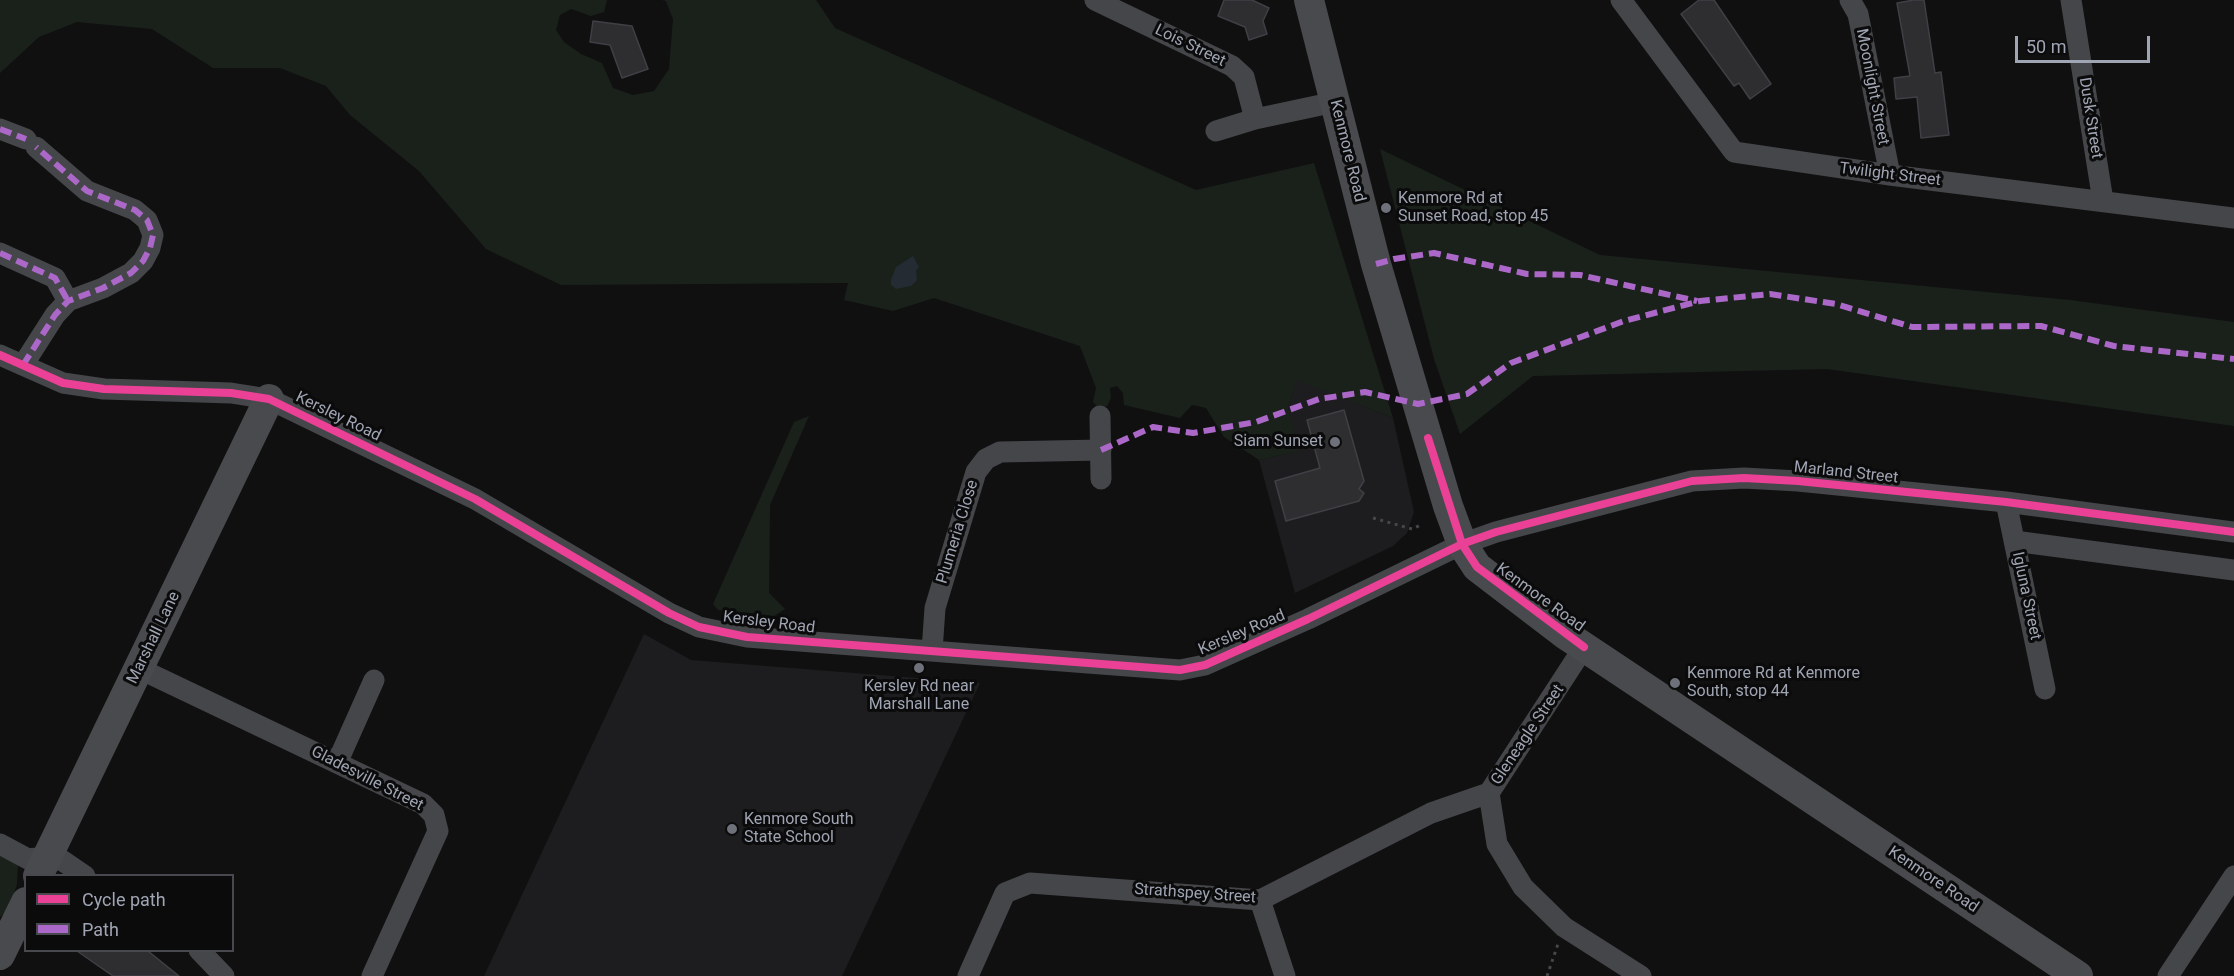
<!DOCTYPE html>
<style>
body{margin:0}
#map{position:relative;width:2234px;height:976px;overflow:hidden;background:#101011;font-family:Roboto,sans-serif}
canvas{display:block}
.legend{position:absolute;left:24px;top:874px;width:210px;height:78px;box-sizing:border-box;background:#0b0b0c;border:2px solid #47494f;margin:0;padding:8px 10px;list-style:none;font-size:18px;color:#a0a5b3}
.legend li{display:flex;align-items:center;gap:12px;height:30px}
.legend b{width:30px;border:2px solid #47494f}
.scale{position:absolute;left:2015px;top:36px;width:135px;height:27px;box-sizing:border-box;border:3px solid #a0a5b3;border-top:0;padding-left:8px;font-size:18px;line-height:21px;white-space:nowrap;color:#a0a5b3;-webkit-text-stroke:4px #0b0b0c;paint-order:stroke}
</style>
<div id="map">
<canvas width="2234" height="976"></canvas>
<ul class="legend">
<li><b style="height:8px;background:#ea4096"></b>Cycle path</li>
<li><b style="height:8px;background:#ac68c9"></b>Path</li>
</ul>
<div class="scale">50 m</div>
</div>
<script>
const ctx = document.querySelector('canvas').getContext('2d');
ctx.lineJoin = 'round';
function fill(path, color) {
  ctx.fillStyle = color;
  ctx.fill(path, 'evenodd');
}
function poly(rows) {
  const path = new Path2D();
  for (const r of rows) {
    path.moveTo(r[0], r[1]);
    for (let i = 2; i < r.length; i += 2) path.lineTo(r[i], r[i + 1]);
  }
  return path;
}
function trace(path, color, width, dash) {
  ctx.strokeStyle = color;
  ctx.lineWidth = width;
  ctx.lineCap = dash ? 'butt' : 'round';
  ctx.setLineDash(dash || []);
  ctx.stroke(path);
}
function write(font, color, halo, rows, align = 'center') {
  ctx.font = font + ' Roboto,sans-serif';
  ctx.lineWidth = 6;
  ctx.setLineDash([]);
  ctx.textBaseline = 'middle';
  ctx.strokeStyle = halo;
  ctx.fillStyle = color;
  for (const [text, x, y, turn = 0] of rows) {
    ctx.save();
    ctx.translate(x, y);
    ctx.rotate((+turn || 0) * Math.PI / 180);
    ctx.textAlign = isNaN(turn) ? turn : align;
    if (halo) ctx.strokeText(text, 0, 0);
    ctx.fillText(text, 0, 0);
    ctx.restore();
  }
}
fill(poly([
 [1297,379,1393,418,1414,512,1407,533,1393,546,1295,593,1259,460,1298,451,1288,407],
 [644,634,691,660,980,683,842,976,484,976]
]), '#1d1d1f');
fill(poly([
 [0,0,607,0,604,12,591,16,571,9,560,15,556,30,564,42,581,54,602,63,613,88,633,95,654,91,669,69,673,19,666,1,662,0,816,0,835,28,1196,190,1314,163,1393,418,1297,380,1288,407,1299,451,1259,460,1224,437,1206,408,1192,405,1180,418,1124,405,1123,393,1117,386,1110,388,1111,398,1107,406,1099,408,1093,402,1096,388,1080,346,934,298,893,311,844,300,848,283,561,285,486,249,419,171,350,115,326,86,280,68,213,68,152,29,77,22,39,37,0,73],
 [1380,149,1600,255,2070,300,2234,322,2234,426,1827,369,1533,376,1460,434,1434,359],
 [809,416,770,505,769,593,785,609,774,616,718,610,713,604,794,422],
 [0,856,18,865,17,884,9,909,0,917]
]), '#1a211b');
fill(poly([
 [913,256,919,267,916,270,917,280,911,286,896,289,891,285,891,280,896,267]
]), '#242b32');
const building = poly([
 [1224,0,1252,0,1269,8,1263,21,1267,34,1249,40,1245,27,1218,16,1224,0],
 [1699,0,1714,0,1771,84,1750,99,1739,83,1734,86,1681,14,1699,0],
 [1914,0,1924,0,1935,73,1941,72,1949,135,1921,138,1917,97,1896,99,1894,78,1910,76,1897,3,1914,0],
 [593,21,632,26,648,69,622,78,610,45,590,42,593,21],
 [1344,410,1364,481,1359,489,1364,493,1359,501,1286,521,1275,481,1320,468,1307,420,1344,410],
 [77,951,148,951,179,976,113,976,77,951]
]);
fill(building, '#2e2e30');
trace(building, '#3f4045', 1.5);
trace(poly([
 [1373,518,1412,529,1421,525],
 [1547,976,1558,944]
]), '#46474b', 3, [3, 4.5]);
trace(poly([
 [1095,0,1232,66,1244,77,1255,119],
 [1621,0,1734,152,1890,175,2234,218],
 [1850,0,1858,14,1890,175],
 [2071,0,2103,201],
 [0,129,26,139],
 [1216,131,1255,119,1335,102],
 [0,253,55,278,68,301],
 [0,355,63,383,104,389,231,393,269,399,475,499,669,613,699,627,747,637,1180,670,1205,665,1308,619,1462,544,1496,532,1692,481,1744,478,1798,481,2006,502,2234,532],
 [23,365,55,315,68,301,103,288,131,273,143,261,150,248,153,235,147,220,135,210,87,191,36,147],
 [1100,416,1101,479],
 [2006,502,2045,689],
 [2014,541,2234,570],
 [1584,647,1489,793,1497,844,1523,887,1564,927,1641,976],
 [932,651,935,608,976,472,986,459,1000,452,1101,450],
 [140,669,423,804,434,815,438,831,372,976],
 [337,763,374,680],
 [0,844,28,859,47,857,63,861,85,876],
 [1260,900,1285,976],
 [199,950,224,976],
 [968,976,1005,893,1030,883,1260,900,1431,813,1489,793],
 [2168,976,2234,876]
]), '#454649', 21);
trace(poly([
 [1309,0,1376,264,1448,506,1462,544,1477,567,1566,635,2078,976],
 [38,876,269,399],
 [0,955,26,902]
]), '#494a4d', 30);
trace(poly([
 [0,129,26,139],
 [0,253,55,278,68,301],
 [1376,264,1394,259,1434,253,1527,274,1580,275,1697,301],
 [23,365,55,315,68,301,103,288,131,273,143,261,150,248,153,235,147,220,135,210,87,191,36,147],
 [1101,450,1153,427,1193,433,1256,422,1319,399,1365,392,1418,404,1467,394,1511,363,1624,321,1700,301,1770,294,1836,304,1912,327,2041,326,2114,346,2234,359]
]), '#ac68c9', 6, [12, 6]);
trace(poly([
 [0,355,63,383,104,389,231,393,269,399,475,499,669,613,699,627,747,637,1180,670,1205,665,1308,619,1462,544,1496,532,1692,481,1744,478,1798,481,2006,502,2234,532],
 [1428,438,1462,544,1477,567,1584,647]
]), '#ea4096', 8);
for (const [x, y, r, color] of [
 [1386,208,6,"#6e717a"],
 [1335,442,6,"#6e717a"],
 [919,668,6,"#6e717a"],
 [1675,683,6,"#6e717a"],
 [732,829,6,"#6e717a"]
]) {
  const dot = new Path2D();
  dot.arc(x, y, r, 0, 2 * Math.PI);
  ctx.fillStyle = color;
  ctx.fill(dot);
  trace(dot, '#0b0b0c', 2);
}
write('16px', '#a0a5b3', '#0b0b0c', [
 ["Lois Street",1190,46,26],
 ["Moonlight Street",1872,87,79],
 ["Dusk Street",2090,118,81],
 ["Kenmore Road",1347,151,76],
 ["Twilight Street",1890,175,7],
 ["Kersley Road",338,417,26],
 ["Marland Street",1846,473,6],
 ["Plumeria Close",958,532,-73],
 ["Igluna Street",2026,596,78],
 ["Kenmore Road",1540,598,36],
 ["Kersley Road",769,623,7],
 ["Kersley Road",1242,633,-23],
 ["Marshall Lane",154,638,-64],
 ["Gleneagle Street",1528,735,-56],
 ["Gladesville Street",367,779,27],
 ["Kenmore Road",1933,880,34],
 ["Strathspey Street",1195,894,4]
]);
write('16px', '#a0a5b3', '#0b0b0c', [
 ["Kenmore Rd at",1398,199],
 ["Sunset Road, stop 45",1398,217],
 ["Siam Sunset",1323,442,"right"],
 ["Kenmore Rd at Kenmore",1687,674],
 ["South, stop 44",1687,692],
 ["Kersley Rd near",919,687,"center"],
 ["Marshall Lane",919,705,"center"],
 ["Kenmore South",744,820],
 ["State School",744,838]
], 'left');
</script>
